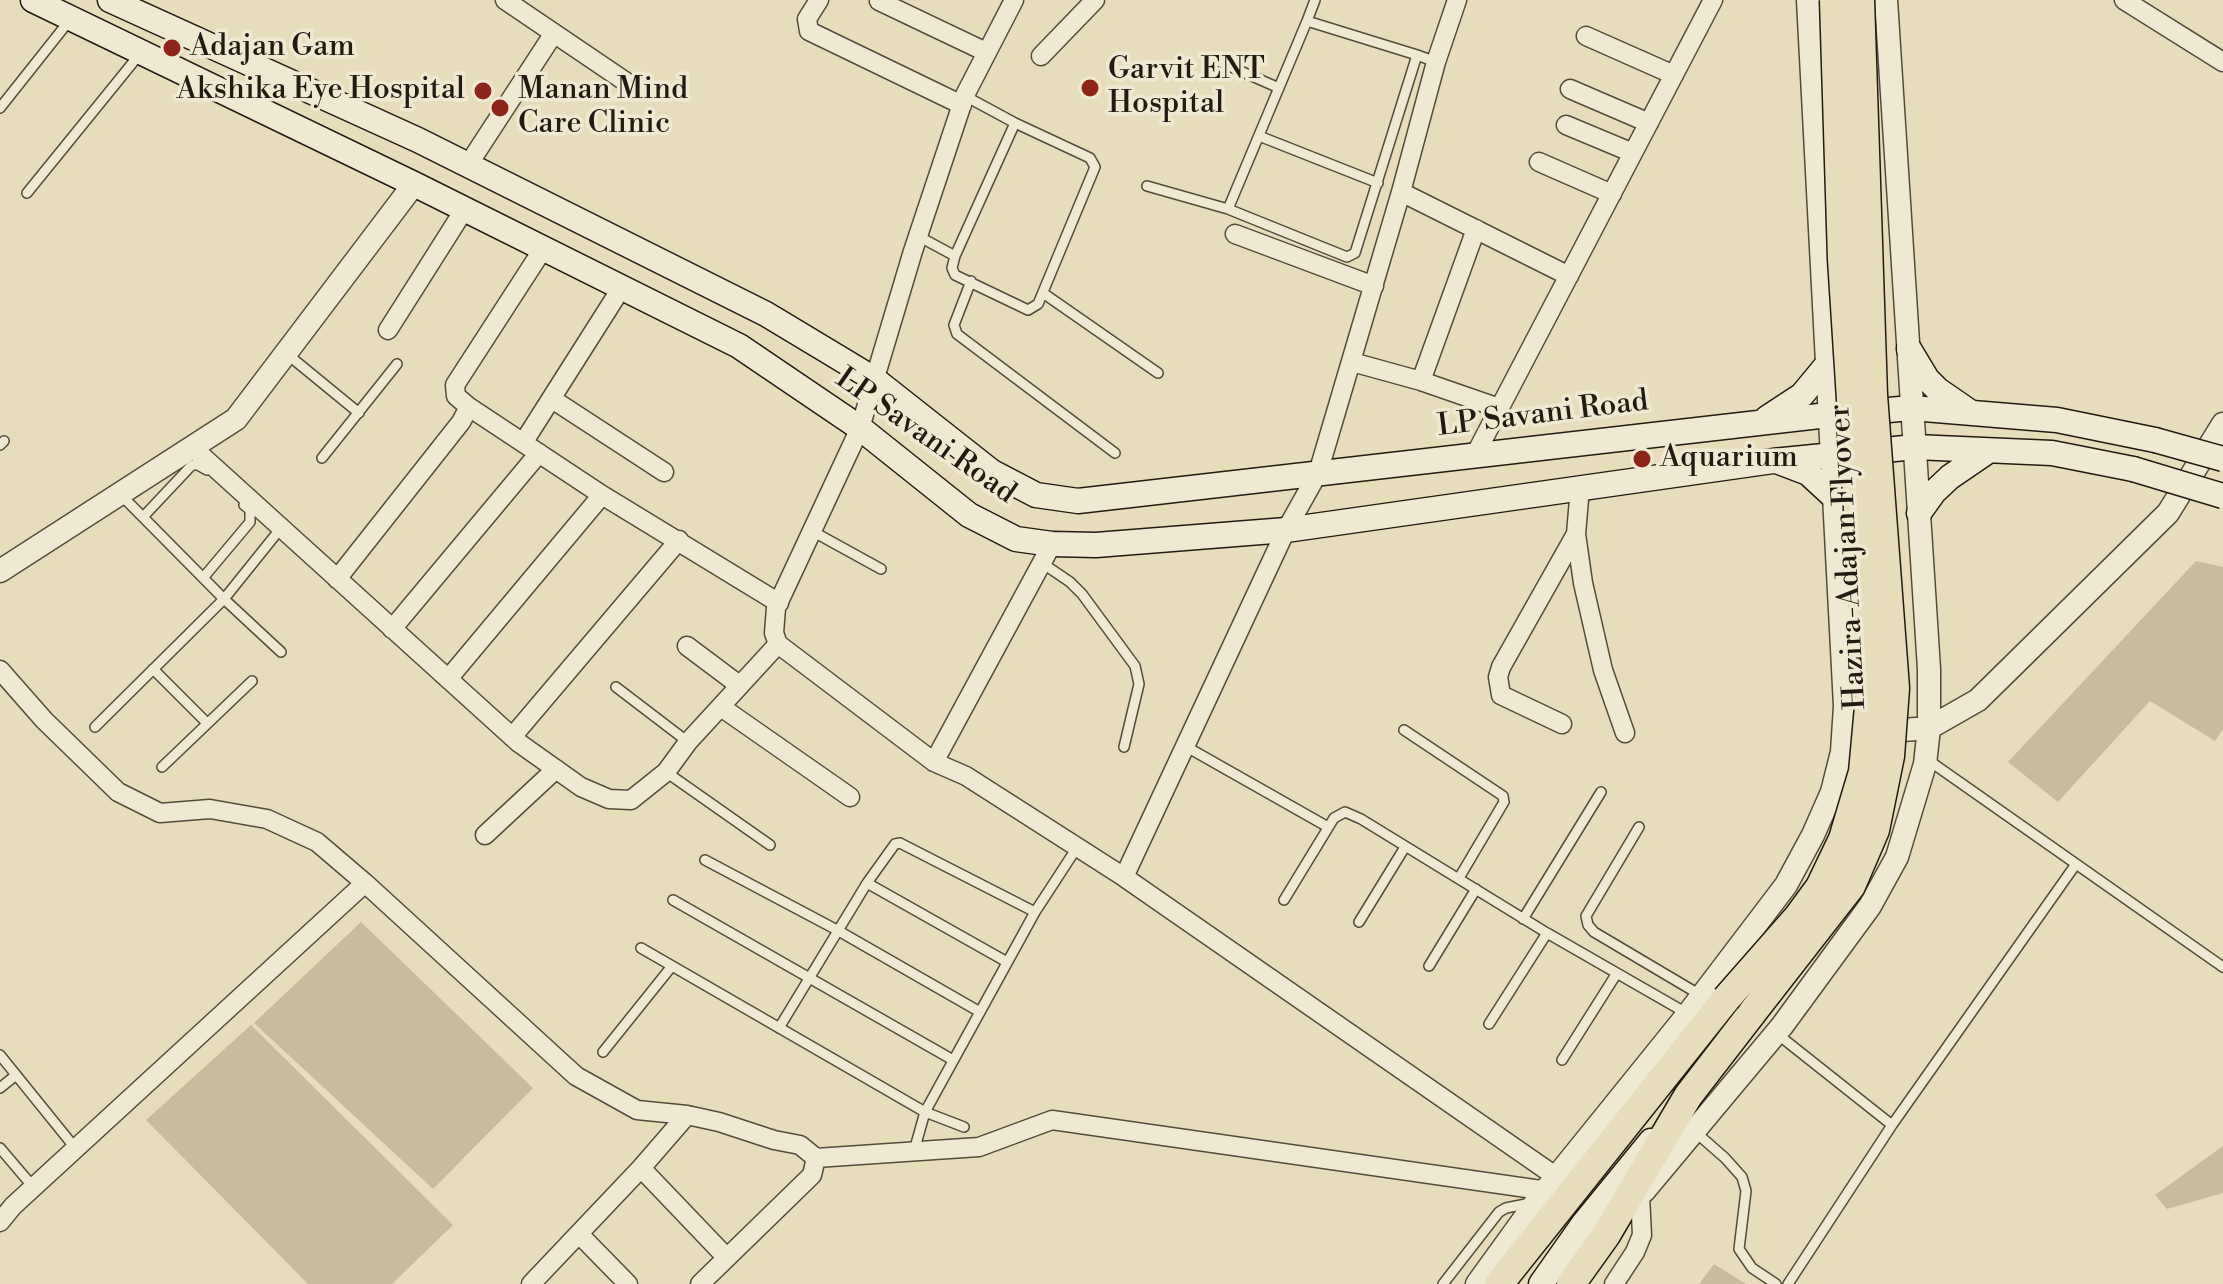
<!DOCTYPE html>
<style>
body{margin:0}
canvas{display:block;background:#e8ddba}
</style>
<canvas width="2223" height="1284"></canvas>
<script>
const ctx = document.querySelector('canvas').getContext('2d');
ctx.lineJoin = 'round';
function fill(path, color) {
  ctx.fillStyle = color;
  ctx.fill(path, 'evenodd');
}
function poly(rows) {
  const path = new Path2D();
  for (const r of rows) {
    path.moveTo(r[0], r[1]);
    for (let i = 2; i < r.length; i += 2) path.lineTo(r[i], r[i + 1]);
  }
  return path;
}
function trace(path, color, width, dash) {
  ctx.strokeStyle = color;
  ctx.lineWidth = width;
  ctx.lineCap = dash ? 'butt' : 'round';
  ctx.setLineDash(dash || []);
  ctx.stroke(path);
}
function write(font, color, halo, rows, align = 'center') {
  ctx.font = font + ' "Libre Bodoni",serif';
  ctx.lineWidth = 7;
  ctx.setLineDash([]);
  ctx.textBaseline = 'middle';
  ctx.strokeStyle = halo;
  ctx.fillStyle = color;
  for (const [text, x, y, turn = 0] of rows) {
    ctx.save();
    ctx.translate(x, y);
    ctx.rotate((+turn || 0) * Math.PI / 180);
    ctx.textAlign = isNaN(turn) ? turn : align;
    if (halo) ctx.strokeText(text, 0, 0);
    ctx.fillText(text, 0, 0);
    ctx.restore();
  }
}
fill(poly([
 [2196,561,2223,567,2223,729,2215,741,2150,701,2058,802,2008,762],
 [361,922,533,1088,433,1189,254,1023],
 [251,1025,453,1225,392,1284,308,1284,146,1120],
 [2223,1146,2223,1193,2167,1209,2155,1195],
 [1714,1264,1746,1284,1699,1284]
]), '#c7bc9d');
const service = poly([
 [1307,21,1315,0],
 [1417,55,1355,253,1347,257,1228,209,1307,21,1417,55,1436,62],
 [1220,62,1279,88],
 [965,96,1015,123,1090,158,1095,167,1038,304,1028,310,955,275,952,268,955,256,1015,123],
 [0,108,69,21],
 [1259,136,1378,183],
 [1147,186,1228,209],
 [27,193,139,55],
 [918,236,955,256],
 [971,281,954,325,957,334,1115,453],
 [1043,293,1158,373],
 [287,354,359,413],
 [0,445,4,441],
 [322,458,397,364],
 [120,494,224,599,281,652],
 [143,517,191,466,196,464,207,470],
 [812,531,881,569],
 [1042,563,1070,582,1082,594,1135,666,1139,684,1124,747],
 [203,578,250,522,250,510,244,505],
 [153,669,207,723],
 [616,687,688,742],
 [95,727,224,599,281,528],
 [1404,730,1503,796,1504,802,1501,807,1459,878],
 [1185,746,1328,827],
 [1928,760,2223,967],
 [162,767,252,681],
 [666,772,770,845],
 [1639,827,1586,916,1588,925,1594,932,1702,996],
 [705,860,837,930,980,1012],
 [867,883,1007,962],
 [673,900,953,1060],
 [1284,900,1334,818,1345,812,1361,819,1547,933,1688,1014],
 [1523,919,1601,792],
 [1359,922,1405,847],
 [641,948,925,1112,964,1127],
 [1429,966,1476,889],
 [1489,1024,1547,933],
 [779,1028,867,883,895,844,900,843,1035,912],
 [1776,1033,1892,1125],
 [603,1052,672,966],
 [0,1055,76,1149],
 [1562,1060,1617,973],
 [0,1088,16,1075],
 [1693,1130,1725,1158,1742,1177,1746,1191,1739,1249,1752,1268,1776,1284],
 [0,1148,34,1188],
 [914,1151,925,1112,1035,912,1078,846],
 [1443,1284,1499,1212,1506,1208,1531,1203],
 [1788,1284,1892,1125,2076,864]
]);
const minor = poly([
 [505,0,629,84],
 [819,0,807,19,809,31,962,105],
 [1014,0,965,95,913,251,860,428,776,608,774,633,778,644,934,762,966,776,1124,877,1286,530,1318,473,1401,192,1436,62,1457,0],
 [2124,0,2223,62],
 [879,1,986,52],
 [1586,36,1674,75],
 [1041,56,1095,0],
 [1570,89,1649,123],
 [1566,125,1633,153],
 [1539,162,1612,194],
 [468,165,554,33],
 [1401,192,1569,276],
 [1235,234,1374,286],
 [388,330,464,210],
 [1352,362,1421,381,1499,408],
 [1421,381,1476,229],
 [552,399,664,472],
 [469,407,456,396,455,385,543,249],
 [523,443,622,287],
 [192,447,519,743,581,787,609,799,631,800,666,772,688,742,778,644],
 [1475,455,1713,0],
 [1576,534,1583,583,1603,670,1625,733],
 [337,579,461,422,469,407,602,495,779,603],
 [392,629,539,453],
 [687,646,739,685],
 [0,670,44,720,118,792,160,813,210,809,267,819,317,842,365,883,576,1076,637,1110,687,1115,719,1122,774,1140,800,1145,816,1158,979,1147,1052,1120,1548,1191],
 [448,679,602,495],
 [721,707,850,797],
 [1562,724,1501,695,1498,677,1501,667,1576,534,1580,488],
 [512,737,679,540],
 [934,762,1052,544],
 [485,835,556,769],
 [1124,877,1558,1178],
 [641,1168,727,1258],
 [0,1222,13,1206,365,883],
 [579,1234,628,1284],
 [531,1284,641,1168,687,1115],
 [700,1284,812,1175,816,1158],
 [1614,1284,1635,1252,1642,1235,1640,1196]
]);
const tertiary = poly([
 [0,571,236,419,414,184],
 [1876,732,1929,728,1978,700,2168,513,2223,424],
 [1644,1191,1782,1026,1870,906,1897,857,1925,764,1929,728,1929,669,1886,0],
 [1477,1284,1537,1201,1688,1014,1786,885,1813,835,1832,792,1842,752,1845,706,1808,0]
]);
const secondary = poly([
 [33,0,414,184,739,346,860,428,969,515,1016,539,1052,544,1096,545,1286,530,1773,461,1915,447,2052,453,2133,469],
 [110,0,418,140,766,314,874,379,992,472,1036,495,1078,501,1828,415,1912,408,2057,420,2155,440],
 [1909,349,1927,379,1938,390,1970,412],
 [1767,418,1802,395,1826,366],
 [1779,462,1808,473,1833,496],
 [1919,513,1934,492,1950,477,1988,451],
 [1541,1284,1584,1223,1651,1141]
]);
const trunk = poly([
 [1499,1284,1726,999],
 [1571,1284,1606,1235,1688,1096,1752,1013]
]);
trace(service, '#554b3b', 12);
trace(minor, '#554b3b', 21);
trace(tertiary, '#554b3b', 25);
trace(secondary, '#241a11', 27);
trace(trunk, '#241a11', 31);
trace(service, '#f0e9d2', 9);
trace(minor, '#f0e9d2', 18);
trace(tertiary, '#f0e9d2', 22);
trace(secondary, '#f0e9d2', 24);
trace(trunk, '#e8ddba', 28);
const secondaryBridge = poly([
 [2155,440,2223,459],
 [2133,469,2223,496]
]);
const trunkBridge = poly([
 [1726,999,1798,917,1820,887,1843,839,1863,772,1870,696,1842,259,1834,0],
 [1752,1013,1851,886,1875,830,1890,756,1895,688,1873,395,1860,0]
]);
trace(secondaryBridge, '#241a11', 27, []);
trace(trunkBridge, '#241a11', 31, []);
trace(secondaryBridge, '#f0e9d2', 24);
trace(trunkBridge, '#e8ddba', 28);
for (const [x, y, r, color] of [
 [172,48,10,"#8f2418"],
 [1090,88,10,"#8f2418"],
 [483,91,10,"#8f2418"],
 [500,108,10,"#8f2418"],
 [1642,459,10,"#8f2418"]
]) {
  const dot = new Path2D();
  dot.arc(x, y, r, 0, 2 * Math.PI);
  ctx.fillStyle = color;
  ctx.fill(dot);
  trace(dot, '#f0e9d2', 3);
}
write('30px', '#241a11', '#f0e9d2', [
 ["Adajan Gam",190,48],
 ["Garvit ENT",1108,71],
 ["Hospital",1108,105],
 ["Akshika Eye Hospital",465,91,"right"],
 ["Manan Mind",518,91],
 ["Care Clinic",518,125],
 ["Aquarium",1660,459]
], 'left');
write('30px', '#241a11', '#f0e9d2', [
 ["LP Savani Road",1543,415,-7],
 ["LP Savani Road",925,437,35],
 ["Hazira-Adajan Flyover",1849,557,-93]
]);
</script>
